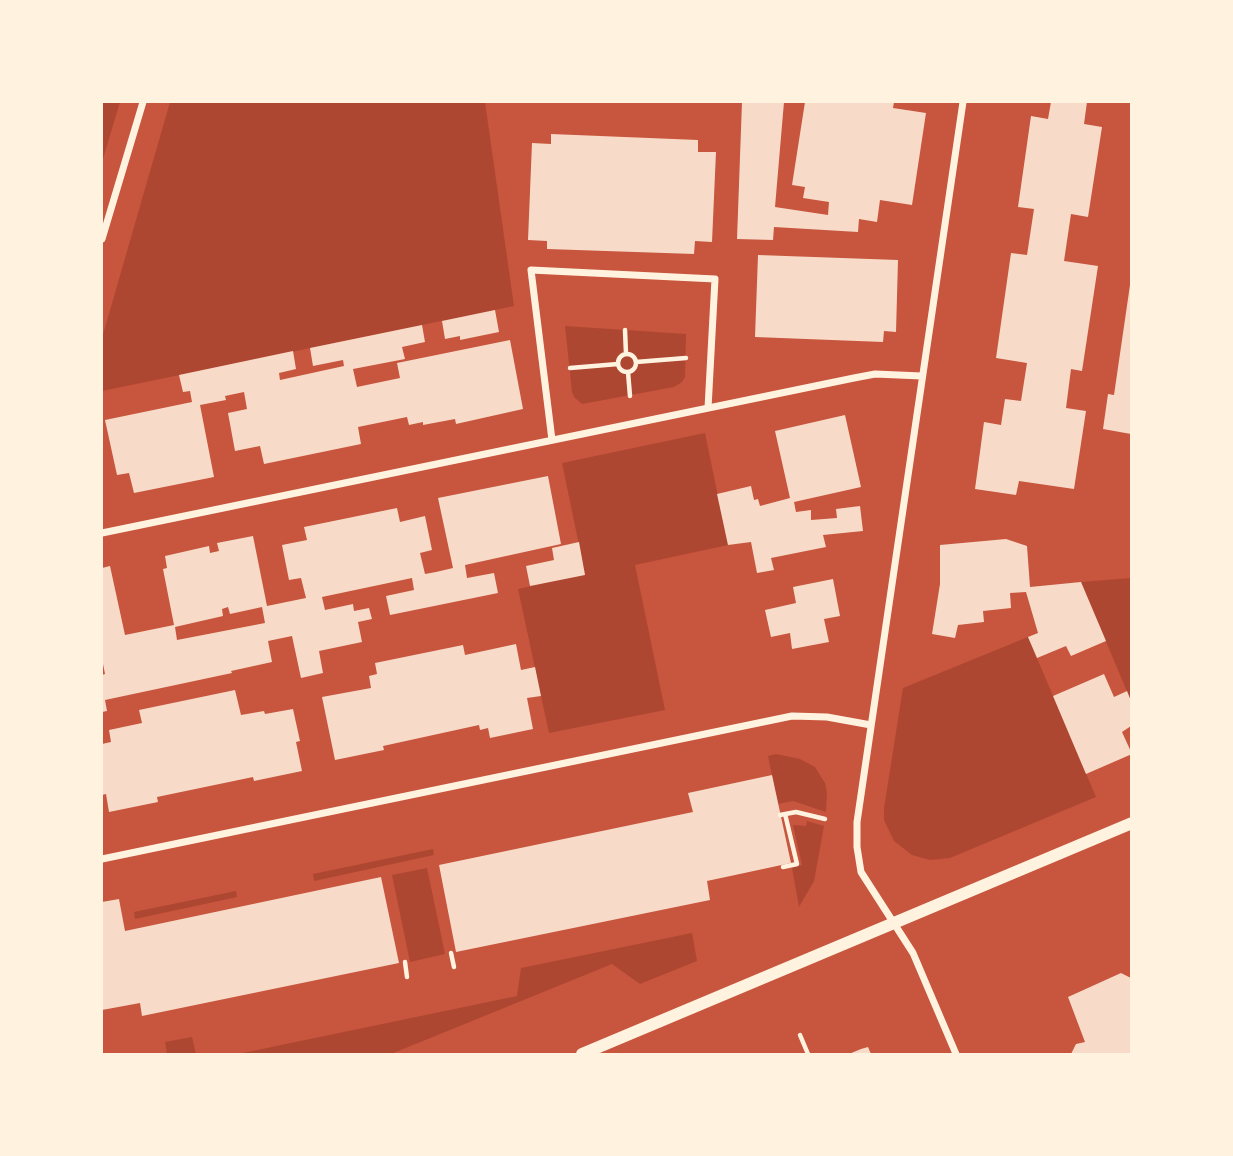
<!DOCTYPE html>
<style>
body{margin:0}
#map{position:relative;width:1233px;height:1156px;overflow:hidden;background:#c8553d;font-family:Bitter,serif}
canvas{display:block}
.frame{position:absolute;inset:0;border:103px solid #fff3e0;pointer-events:none}
</style>
<div id="map">
<canvas width="1233" height="1156"></canvas>
<div class="frame"></div>
</div>
<script>
const ctx = document.querySelector('canvas').getContext('2d');
ctx.lineJoin = 'round';
function fill(path, color) {
  ctx.fillStyle = color;
  ctx.fill(path, 'evenodd');
}
function poly(rows) {
  const path = new Path2D();
  for (const r of rows) {
    if (r.length === 3) {
      path.moveTo(r[0] + r[2], r[1]);
      path.arc(r[0], r[1], r[2], 0, 2 * Math.PI);
      continue;
    }
    path.moveTo(r[0], r[1]);
    for (let i = 2; i < r.length; i += 2) path.lineTo(r[i], r[i + 1]);
  }
  return path;
}
function trace(path, color, width, dash) {
  ctx.strokeStyle = color;
  ctx.lineWidth = width;
  ctx.lineCap = dash ? 'butt' : 'round';
  ctx.setLineDash(dash || []);
  ctx.stroke(path);
}
fill(poly([
 [102,102,120,102,102,162],
 [170,102,485,102,514,306,102,391,102,338],
 [565,326,686,334,685,377,682,382,674,387,582,404,574,397,572,392],
 [705,433,728,545,635,565,665,710,549,733,518,589,585,574,562,463],
 [1131,578,1131,701,1081,582],
 [1028,637,1096,797,950,858,930,860,912,855,894,841,884,820,884,808,903,688],
 [776,754,800,759,815,767,825,783,827,792,826,812,793,801,778,804,768,756],
 [807,821,824,826,814,881,799,907,792,868,802,865,793,825,806,826],
 [433,849,434,855,314,881,313,874],
 [427,868,445,954,410,962,392,875],
 [236,891,237,897,135,919,134,912],
 [692,933,697,961,640,984,612,964,391,1054,238,1054,517,996,521,968],
 [192,1037,196,1054,167,1054,165,1042]
]), '#ae4732');
fill(poly([
 [742,102,784,102,775,207,828,215,829,202,803,198,805,187,792,185,805,102,894,102,893,108,926,113,912,205,880,200,877,222,859,219,858,232,774,227,773,240,737,239],
 [1051,102,1087,102,1084,124,1102,127,1088,217,1071,214,1064,261,1098,266,1082,371,1071,369,1066,408,1086,411,1074,489,1019,481,1016,495,975,489,984,422,1001,425,1005,399,1021,401,1027,363,996,358,1011,253,1027,255,1034,209,1018,207,1031,116,1048,119],
 [551,134,698,140,698,152,716,152,712,242,695,241,694,254,547,249,547,241,528,240,532,143,551,144],
 [758,255,898,260,896,332,884,331,883,342,755,337],
 [1130,285,1131,286,1131,434,1103,429,1108,394,1114,395],
 [495,310,499,332,460,340,460,336,445,339,442,321],
 [422,325,425,342,402,347,405,359,353,369,357,387,400,378,397,363,510,340,523,409,456,424,455,419,423,425,423,422,409,425,407,417,358,427,361,444,264,464,260,446,235,451,228,413,247,409,244,392,225,396,226,400,200,405,214,477,134,493,129,473,117,475,105,420,192,402,190,391,183,392,179,375,293,351,296,369,279,373,280,380,344,366,343,360,313,366,310,348],
 [845,415,861,487,794,502,796,512,811,510,811,520,837,518,836,509,860,506,863,531,823,535,826,547,771,558,774,570,757,573,751,542,728,545,717,494,751,486,754,500,758,499,760,506,790,498,775,431],
 [548,476,561,544,465,565,467,578,494,573,498,593,390,615,386,596,414,590,412,578,322,597,325,610,353,604,354,611,369,608,372,619,358,622,362,642,319,651,323,673,301,678,292,636,268,641,272,662,231,671,232,673,105,700,107,711,102,712,102,675,105,674,102,659,102,568,110,566,125,635,174,625,163,569,167,568,165,556,209,546,210,553,219,551,217,543,253,536,267,606,306,598,301,578,289,580,282,545,307,540,304,527,397,508,400,522,425,516,432,550,420,553,425,574,436,572,453,568,438,498],
 [228,607,230,614,262,607,265,623,177,640,175,627,223,616,222,609],
 [1006,539,1027,546,1030,587,1081,582,1106,641,1071,656,1066,646,1037,658,1028,637,1038,633,1026,592,1010,593,1011,608,983,611,984,622,958,625,955,638,932,634,940,584,940,545],
 [579,542,585,575,530,586,526,566,554,560,552,548],
 [833,579,840,616,824,619,829,642,792,649,790,633,771,637,765,610,796,603,793,587],
 [516,644,521,670,535,667,541,696,527,698,533,729,490,738,488,728,480,730,479,725,383,746,384,750,335,760,322,697,371,688,369,676,377,674,375,663,463,645,465,655],
 [1104,674,1114,697,1127,691,1131,701,1131,726,1122,732,1132,754,1086,774,1053,696],
 [235,690,241,715,264,711,265,714,293,709,300,741,296,742,302,771,254,781,253,777,157,797,158,802,109,812,106,794,102,795,102,744,111,742,109,730,142,723,139,710],
 [772,775,791,863,707,881,710,900,456,952,439,865,693,812,688,793],
 [381,877,399,963,142,1016,140,1003,102,1010,102,902,119,899,125,931],
 [1121,973,1131,978,1131,1054,1071,1054,1076,1044,1085,1042,1068,997],
 [868,1047,871,1054,849,1054,861,1049]
]), '#f7dbc8');
trace(poly([
 [625,330,626,354],
 [627,363,9],
 [636,362,686,358],
 [570,368,618,364],
 [628,372,630,396],
 [780,815,796,812,825,819],
 [783,867,797,864,785,814],
 [451,953,454,967],
 [405,962,407,977],
 [800,1035,808,1054]
]), '#fff3e0', 4.5);
trace(poly([
 [102,239,143,102],
 [552,440,531,270,715,279,708,408],
 [102,533,854,378,875,374,922,376],
 [102,859,792,716,827,717,871,725],
 [956,1054,913,953,861,872,857,847,857,822,963,102]
]), '#fff3e0', 7);
trace(poly([
 [582,1054,1132,823]
]), '#fff3e0', 12);
</script>
